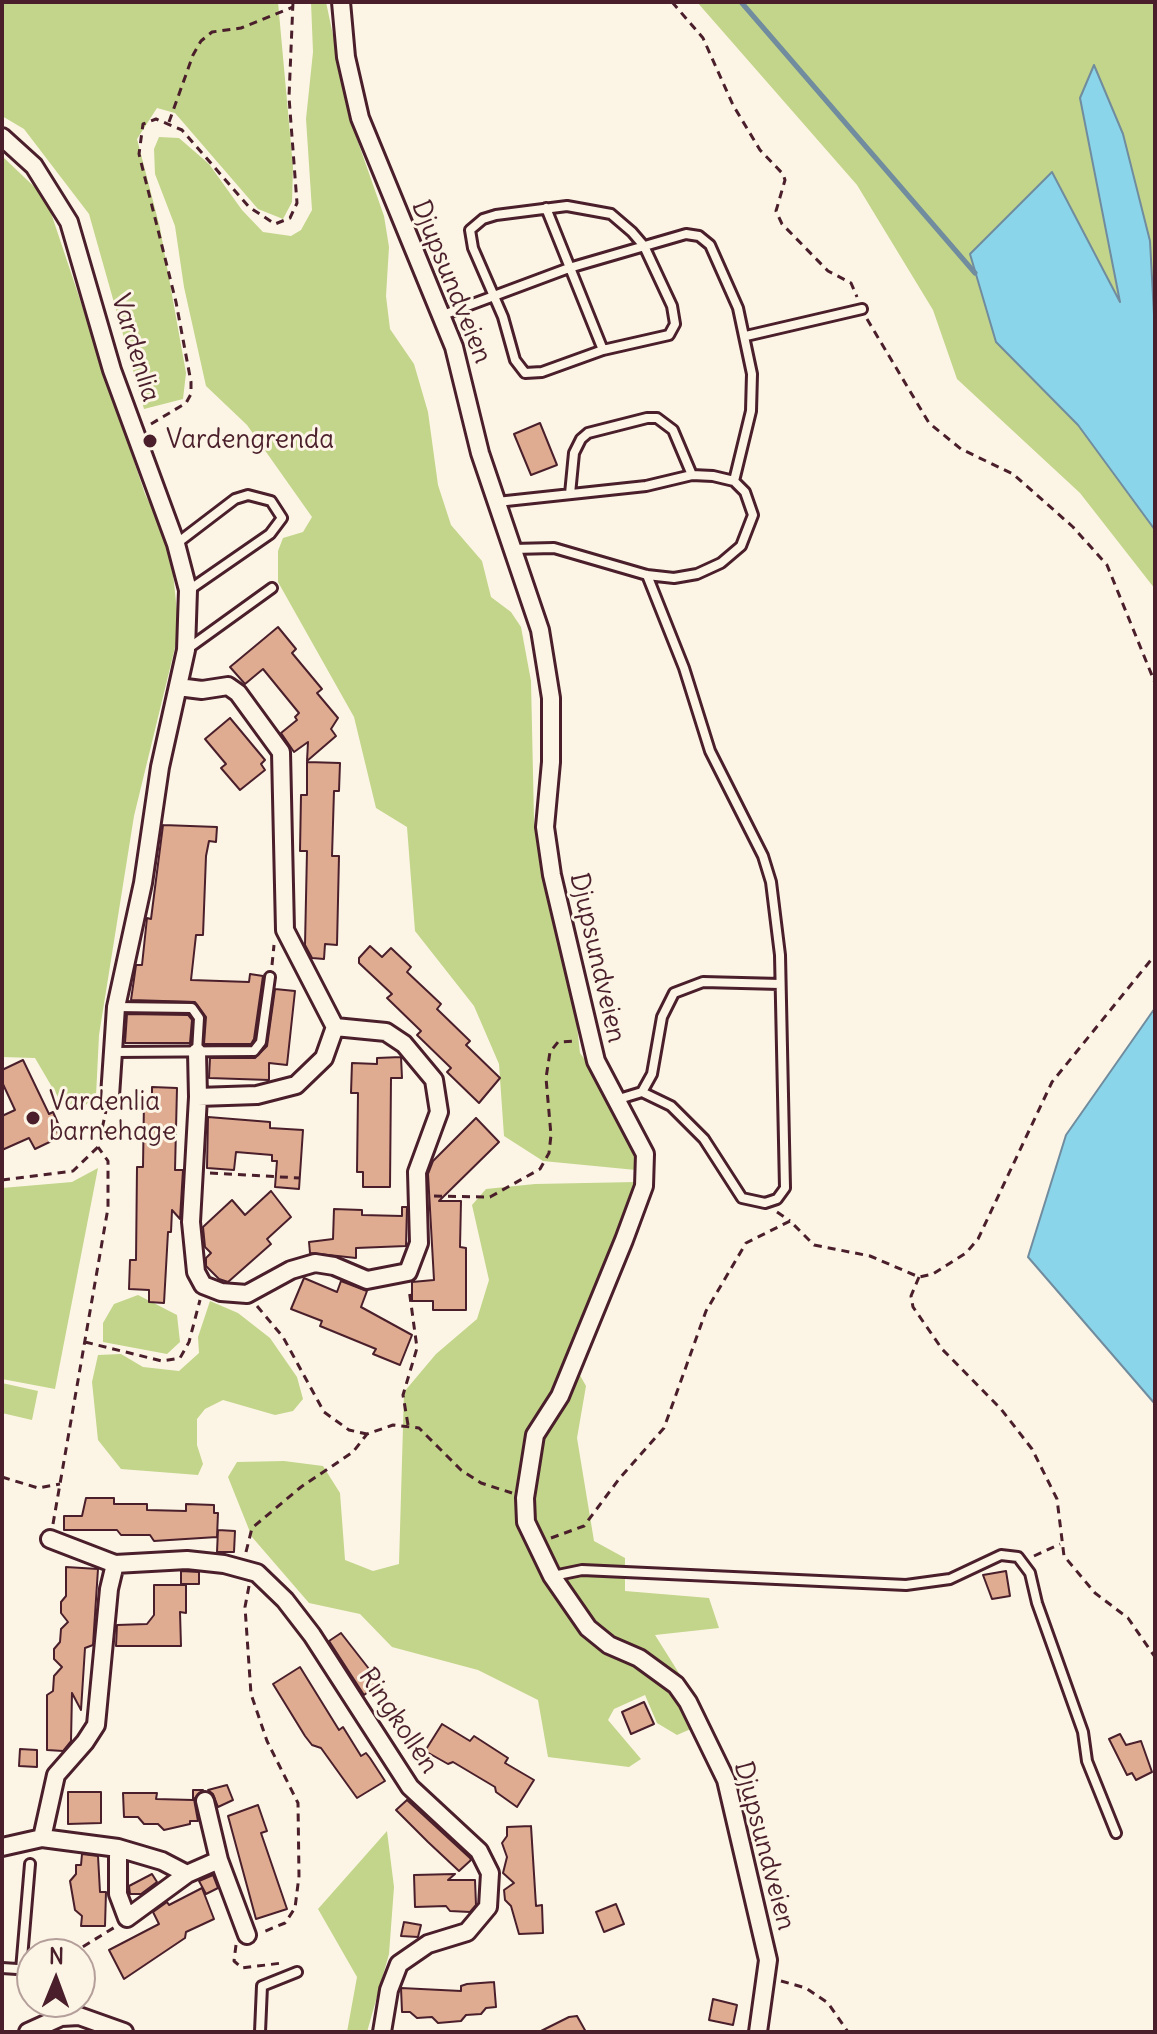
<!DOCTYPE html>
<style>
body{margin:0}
#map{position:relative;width:1157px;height:2034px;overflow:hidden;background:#fcf5e5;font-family:Delius,sans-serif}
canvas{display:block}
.frame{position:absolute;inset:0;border:4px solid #4a1f2b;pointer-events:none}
.north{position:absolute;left:16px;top:1938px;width:80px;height:80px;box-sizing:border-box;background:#fcf5e5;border:2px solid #b59f9b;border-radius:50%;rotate:1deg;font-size:22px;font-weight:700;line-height:32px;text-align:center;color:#4a1f2b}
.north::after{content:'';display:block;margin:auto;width:28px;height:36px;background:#4a1f2b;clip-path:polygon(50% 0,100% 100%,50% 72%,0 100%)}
</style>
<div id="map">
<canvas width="1157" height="2034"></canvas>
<div class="frame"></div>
<div class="north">N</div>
</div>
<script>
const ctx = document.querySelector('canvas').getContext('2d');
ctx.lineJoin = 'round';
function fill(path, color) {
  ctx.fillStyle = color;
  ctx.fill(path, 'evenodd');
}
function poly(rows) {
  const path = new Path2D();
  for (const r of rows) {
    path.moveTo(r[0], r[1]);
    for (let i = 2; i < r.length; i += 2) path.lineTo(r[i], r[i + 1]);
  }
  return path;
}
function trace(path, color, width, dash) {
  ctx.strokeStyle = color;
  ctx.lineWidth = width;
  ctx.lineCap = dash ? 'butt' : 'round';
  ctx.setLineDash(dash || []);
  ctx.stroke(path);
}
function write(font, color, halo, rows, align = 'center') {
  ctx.font = font + ' Delius,sans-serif';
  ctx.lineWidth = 6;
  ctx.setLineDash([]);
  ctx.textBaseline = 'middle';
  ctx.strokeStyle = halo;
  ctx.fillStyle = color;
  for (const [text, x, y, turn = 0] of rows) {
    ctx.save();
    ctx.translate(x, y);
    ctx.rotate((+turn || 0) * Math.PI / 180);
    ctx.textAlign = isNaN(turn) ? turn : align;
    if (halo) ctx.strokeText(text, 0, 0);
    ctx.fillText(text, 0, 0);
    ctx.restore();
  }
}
fill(poly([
 [2,2,278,2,293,167,292,202,283,219,258,209,175,113,157,108,137,139,160,228,186,373,183,399,144,409,89,214,24,129,2,116],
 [311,2,326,2,352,125,384,216,389,247,386,296,390,329,414,364,428,412,438,485,451,525,482,561,491,597,511,612,521,627,531,681,534,820,544,887,571,974,580,1053,638,1132,636,1170,543,1161,504,1136,499,1064,474,1006,415,931,407,827,376,808,354,717,278,582,278,551,283,538,303,532,312,517,247,425,206,386,184,287,175,226,155,174,154,149,159,137,179,138,209,164,242,210,263,232,291,236,301,230,312,210,306,119,313,52],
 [697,2,1155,2,1155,333,1150,241,1123,134,1080,98,1121,306,996,342,1078,425,1155,530,1155,589,1080,493,957,379,933,310,857,185],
 [2,156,46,198,145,494,170,544,179,631,134,816,99,1035,96,1096,81,1109,59,1099,35,1058,2,1057],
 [98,1168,55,1389,2,1379,2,1188,72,1182],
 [636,1182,639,1190,546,1419,556,1420,577,1370,586,1386,577,1438,594,1541,625,1558,625,1591,709,1598,719,1628,655,1635,704,1713,693,1728,677,1735,657,1723,645,1695,614,1709,608,1720,641,1759,629,1767,548,1757,538,1700,478,1670,392,1647,360,1614,309,1603,252,1537,228,1477,237,1462,284,1461,323,1466,340,1493,345,1560,373,1571,399,1564,404,1392,436,1354,477,1319,489,1280,472,1205,486,1189,535,1184],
 [138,1295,177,1315,180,1342,167,1354,103,1342,103,1323,114,1304],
 [210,1301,238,1313,270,1338,297,1377,303,1399,293,1411,275,1415,223,1400,205,1409,197,1419,197,1445,203,1464,198,1475,121,1469,98,1440,92,1382,98,1355,121,1354,143,1367,179,1371,199,1353,198,1337],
 [2,1383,38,1391,32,1420,2,1413],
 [387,1831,394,1887,389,1954,367,2032,347,2032,357,1977,318,1909]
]), '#c2d58a');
const water = poly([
 [1094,65,1123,134,1150,241,1155,333,1155,530,1078,425,996,342,970,254,1052,172,1120,302,1080,98,1094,65],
 [1155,1008,1155,1404,1028,1257,1066,1135,1155,1008]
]);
fill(water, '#8ad5ea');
trace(water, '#708c9e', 2);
trace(poly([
 [741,2,975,273]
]), '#708c9e', 5);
const building = poly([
 [540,423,557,465,531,475,514,434,540,423],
 [278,627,296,649,292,653,322,689,317,693,338,718,331,729,336,736,307,761,308,742,294,752,281,733,297,720,295,717,299,713,263,669,245,684,230,667,278,627],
 [230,718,265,760,261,764,265,770,240,790,221,768,226,764,205,739,230,718],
 [307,762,340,763,339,791,334,791,332,856,339,856,337,945,325,944,324,959,312,958,305,945,307,851,300,851,301,795,307,795,307,762],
 [163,825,217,827,216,842,209,841,206,856,203,935,196,935,191,980,249,982,250,974,263,976,254,1039,251,1044,204,1044,206,1017,195,1002,131,1000,136,965,142,965,147,918,151,919,163,825],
 [370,946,382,957,391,948,411,967,407,972,441,1004,437,1009,470,1041,466,1045,500,1078,479,1103,447,1072,451,1068,417,1035,421,1031,387,998,392,994,359,963,359,958,370,946],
 [275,989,295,991,287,1065,269,1063,269,1080,209,1078,210,1058,255,1058,267,1046,275,989],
 [127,1014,188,1015,192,1020,190,1043,125,1043,127,1014],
 [401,1057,402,1078,391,1078,390,1187,363,1187,363,1172,357,1172,358,1093,351,1093,352,1063,377,1064,377,1058,401,1057],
 [23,1060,49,1114,53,1112,60,1128,56,1129,60,1137,35,1149,29,1138,2,1150,2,1116,15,1110,2,1082,2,1070,23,1060],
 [152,1087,177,1088,175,1170,183,1170,180,1219,172,1210,171,1232,168,1232,164,1303,149,1302,149,1290,129,1289,130,1260,136,1260,137,1167,143,1167,144,1100,152,1100,152,1087],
 [208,1117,270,1122,270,1128,303,1130,299,1189,275,1187,277,1161,272,1161,272,1155,236,1152,234,1170,207,1168,208,1117],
 [476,1118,499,1142,439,1201,461,1201,460,1247,466,1248,466,1310,433,1310,433,1301,412,1301,412,1282,434,1280,428,1174,433,1161,476,1118],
 [271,1191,291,1217,267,1239,271,1244,228,1282,219,1279,206,1266,206,1258,211,1253,205,1247,203,1227,232,1200,245,1215,271,1191],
 [402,1207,407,1207,406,1246,356,1248,356,1258,310,1253,309,1242,333,1239,334,1209,362,1210,362,1215,402,1216,402,1207],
 [304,1278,337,1292,341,1281,367,1291,361,1307,412,1335,400,1365,373,1354,376,1349,320,1326,322,1321,291,1309,304,1278],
 [86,1498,114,1498,114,1504,147,1504,147,1510,186,1511,186,1504,214,1505,214,1513,218,1513,217,1537,154,1541,150,1535,121,1535,117,1530,64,1530,64,1516,82,1516,86,1498],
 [218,1530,235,1531,234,1552,217,1552,218,1530],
 [66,1567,98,1569,93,1645,85,1648,81,1710,72,1693,71,1741,63,1751,47,1750,47,1695,53,1691,54,1676,62,1667,54,1659,54,1649,60,1642,61,1629,68,1622,61,1613,61,1602,66,1596,66,1567],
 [181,1571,199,1572,199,1584,181,1584,181,1571],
 [1006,1571,1010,1596,992,1599,983,1575,1006,1571],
 [154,1585,186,1585,186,1613,180,1612,181,1646,116,1646,117,1625,147,1624,154,1615,154,1585],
 [341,1633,380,1683,364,1695,329,1641,341,1633],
 [300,1667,339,1730,343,1727,361,1756,366,1753,370,1758,385,1781,357,1798,321,1748,312,1745,305,1736,273,1684,300,1667],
 [644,1702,654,1724,631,1734,622,1712,644,1702],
 [442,1724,470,1741,474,1736,508,1758,505,1763,534,1780,517,1807,496,1792,495,1787,453,1762,448,1764,425,1751,442,1724],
 [1120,1734,1126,1745,1141,1741,1152,1772,1136,1780,1132,1773,1127,1775,1109,1739,1120,1734],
 [20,1749,37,1750,37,1767,19,1766,20,1749],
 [227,1785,233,1800,218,1807,213,1794,208,1790,227,1785],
 [193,1790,203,1790,194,1799,198,1821,190,1821,190,1824,164,1830,158,1824,144,1824,138,1817,124,1817,123,1793,157,1793,156,1799,193,1800,193,1790],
 [68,1792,101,1792,101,1823,68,1824,68,1792],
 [407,1800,470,1858,471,1860,459,1871,428,1842,396,1810,407,1800],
 [258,1805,267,1831,261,1833,287,1909,256,1919,228,1816,258,1805],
 [531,1826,536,1906,542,1905,543,1933,519,1934,511,1906,505,1900,504,1890,514,1883,503,1873,507,1857,502,1843,507,1836,507,1827,531,1826],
 [82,1854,98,1856,100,1892,106,1892,105,1926,81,1926,82,1916,75,1910,70,1881,76,1874,76,1865,81,1865,82,1854],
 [152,1874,157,1882,141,1894,130,1894,129,1886,152,1874],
 [455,1874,448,1880,475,1880,476,1905,470,1912,450,1911,446,1906,415,1907,414,1875,455,1874],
 [213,1875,218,1888,206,1894,199,1881,213,1875],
 [202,1888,214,1919,186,1932,185,1938,124,1979,109,1950,159,1924,153,1912,167,1902,169,1905,202,1888],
 [616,1904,624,1924,604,1932,596,1912,616,1904],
 [404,1922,421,1925,418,1937,401,1936,404,1922],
 [494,1982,496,2007,486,2008,481,2014,466,2015,461,2021,438,2023,432,2017,417,2018,410,2012,402,2012,401,1988,461,1991,461,1986,467,1984,494,1982],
 [713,1999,737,2005,733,2025,709,2020,713,1999],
 [577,2016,586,2032,539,2032,569,2017,577,2016]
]);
fill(building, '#dfac92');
trace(building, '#4a1f2b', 2);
const service = poly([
 [567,206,611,214,632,232,644,246,672,306,675,324,669,335,603,350,542,372,525,373,515,360,503,317,473,248,470,230,483,219,496,215,567,206],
 [546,208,603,350],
 [443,315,569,268,686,234,699,236,710,245,738,308,752,374,751,411,734,481],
 [746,336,862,309],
 [570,494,574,453,581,439,588,433,647,418,657,418,673,430,692,475],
 [497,502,646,486,692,475,713,476,734,481,745,492,753,515,741,546,721,563,697,574,674,578,647,575,554,548,513,549],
 [176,544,235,499,248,495,271,501,282,518,270,534,189,590],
 [186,650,272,588],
 [116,1007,192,1008,199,1018,197,1052],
 [114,1052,254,1051,261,1042,270,977],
 [642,1092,652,1074,662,1017,674,993,703,982,780,984],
 [619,1099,642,1092,671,1106,704,1139,742,1198,765,1203,777,1199,785,1188,780,955,771,882,763,856,710,751,684,668,647,575],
 [553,1576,582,1570,906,1585,950,1579,1001,1555,1018,1557,1030,1573,1037,1603,1083,1732,1087,1761,1116,1833],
 [2,1968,32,1970],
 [21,1970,30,1864],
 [260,2032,262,1986,297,1972]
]);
const minor = poly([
 [341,2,346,57,360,118,454,347,480,453,540,630,551,698,551,762,545,827,552,875,596,1061,645,1154,644,1186,624,1240,560,1396,535,1435,525,1498,526,1522,552,1576,588,1628,609,1645,639,1658,676,1685,688,1702,726,1780,768,1960,758,2032],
 [2,137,34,166,69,222,112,370,176,544,188,590,186,650,160,767,143,883,116,1007,110,1096],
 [178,687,202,690,228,686,238,693,281,752,285,930,335,1027],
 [197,1052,198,1097,191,1222,196,1272,203,1285,221,1292,247,1294,291,1270,315,1263,334,1266,367,1280,408,1272,419,1243,417,1172,439,1112,434,1080,404,1044,386,1032,335,1027,324,1058,296,1085,257,1095,198,1097],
 [50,1539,115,1564,187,1560,224,1564,257,1573,285,1600,312,1635,410,1787,479,1851,490,1873,488,1907,467,1932,428,1944,399,1964,389,1990,382,2032],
 [205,1801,219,1860],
 [42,1838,118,1848,162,1861,187,1874],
 [2,1847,42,1838,56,1775,85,1742,96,1725,109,1589,115,1564],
 [118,1848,118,1894,127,1918,187,1874,219,1860,247,1935],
 [28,2032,61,2017,79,2016,124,2032]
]);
trace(service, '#4a1f2b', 14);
trace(minor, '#4a1f2b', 22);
trace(poly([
 [672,2,703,38,733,105,760,150,783,174,785,180,776,211,782,224,828,271,851,283,857,297],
 [169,122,193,55,201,41,212,32,241,28,293,7],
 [867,319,929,423,961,449,1013,474,1073,527,1107,565,1155,683],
 [151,424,186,403,191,394,191,382,176,302,139,154,143,124,156,119,182,130,249,207,275,224,290,218,297,203,289,97,293,2],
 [272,965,274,945],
 [210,1173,300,1178],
 [2,1180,73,1171,98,1147,106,1111],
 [434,1196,490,1197,540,1169,549,1153,551,1135,546,1078,550,1052,558,1042,575,1041],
 [777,1212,790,1221],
 [919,1277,911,1296,913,1307,942,1349,1001,1409,1032,1449,1057,1499,1064,1556,1095,1593,1128,1618,1155,1657],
 [257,1306,283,1337,324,1412,349,1430,367,1434],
 [85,1342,162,1361,180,1358,189,1342,200,1300],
 [408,1425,403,1395,417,1348,409,1289],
 [2,1477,38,1488,60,1484],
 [53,1524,108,1208,108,1161,98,1147],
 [551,1538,584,1526,619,1479,664,1428,706,1311,746,1243,790,1221,814,1245,870,1256,919,1277,933,1274,966,1253,978,1239,1052,1082,1155,955],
 [246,1552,252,1528,301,1487,353,1452,367,1434,393,1425,419,1428,461,1470,481,1483,512,1493],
 [1034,1556,1060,1544],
 [249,1586,245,1607,251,1694,267,1741,298,1803,299,1876,295,1908,285,1923,263,1932],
 [236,1945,234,1961,242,1968,282,1963],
 [71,1954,115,1927],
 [781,1981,806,1988,828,2003,848,2032]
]), '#4a1f2b', 3, [8, 6]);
trace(service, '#fcf5e5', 8);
trace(minor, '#fcf5e5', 16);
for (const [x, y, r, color] of [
 [150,441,8,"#4a1f2b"],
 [33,1118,8,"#4a1f2b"]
]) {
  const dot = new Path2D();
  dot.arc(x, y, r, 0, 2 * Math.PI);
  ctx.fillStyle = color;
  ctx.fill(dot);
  trace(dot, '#fcf5e5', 3);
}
write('26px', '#4a1f2b', '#fcf5e5', [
 ["Djupsundveien",451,282,68],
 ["Vardenlia",135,348,73],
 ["Djupsundveien",597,958,77],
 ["Ringkollen",398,1721,56],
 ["Djupsundveien",764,1846,75]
]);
write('26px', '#4a1f2b', '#fcf5e5', [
 ["Vardengrenda",166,441],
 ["Vardenlia",49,1103],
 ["barnehage",49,1133]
], 'left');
</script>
